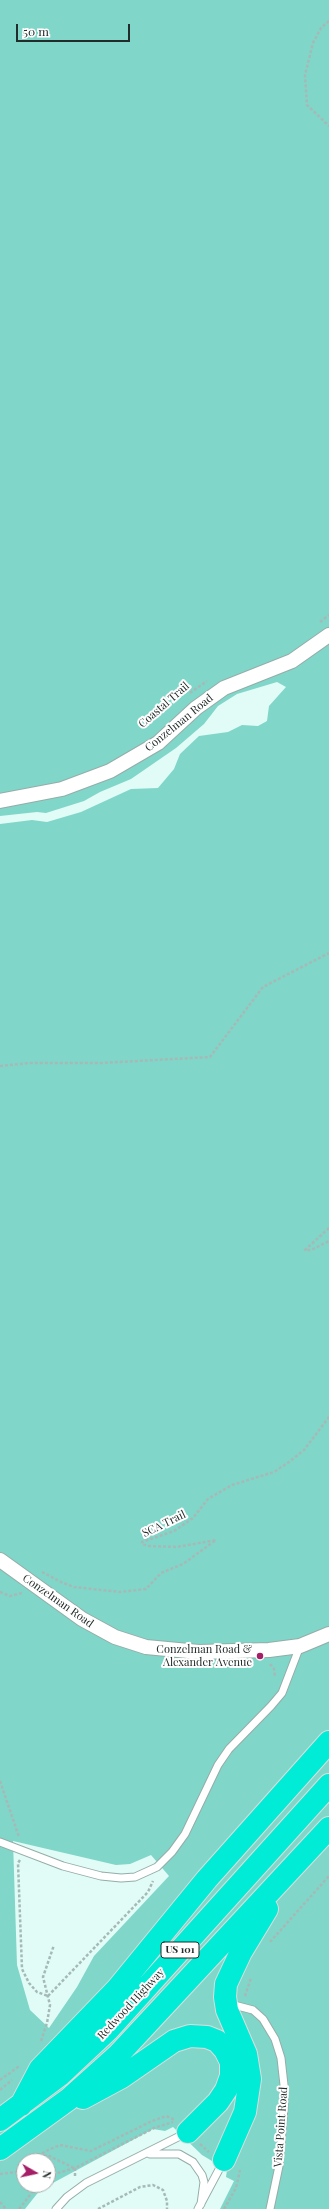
<!DOCTYPE html>
<style>
body{margin:0}
#map{position:relative;width:329px;height:2209px;overflow:hidden;background:#e1fbf6;font-family:"Playfair Display",serif}
canvas{display:block}
.north{position:absolute;left:16px;top:2153px;width:40px;height:40px;box-sizing:border-box;background:#fff;border:1px solid #a7abaa;border-radius:50%;rotate:99deg;font-size:11px;font-weight:700;line-height:16px;text-align:center;color:#222c2a}
.north::after{content:'';display:block;margin:auto;width:14px;height:18px;background:#a61e67;clip-path:polygon(50% 0,100% 100%,50% 72%,0 100%)}
.scale{position:absolute;left:16px;top:24px;width:114px;height:18px;box-sizing:border-box;border:2px solid #222c2a;border-top:0;padding-left:5px;font-size:12px;line-height:14px;white-space:nowrap;color:#222c2a;-webkit-text-stroke:3px #fff;paint-order:stroke}
</style>
<div id="map">
<canvas width="329" height="2209"></canvas>
<div class="north">N</div>
<div class="scale">50 m</div>
</div>
<script>
const ctx = document.querySelector('canvas').getContext('2d');
ctx.lineJoin = 'round';
function fill(path, color) {
  ctx.fillStyle = color;
  ctx.fill(path, 'evenodd');
}
function poly(rows) {
  const path = new Path2D();
  for (const r of rows) {
    path.moveTo(r[0], r[1]);
    for (let i = 2; i < r.length; i += 2) path.lineTo(r[i], r[i + 1]);
  }
  return path;
}
function trace(path, color, width, dash) {
  ctx.strokeStyle = color;
  ctx.lineWidth = width;
  ctx.lineCap = dash ? 'butt' : 'round';
  ctx.setLineDash(dash || []);
  ctx.stroke(path);
}
function write(font, color, halo, rows, align = 'center') {
  ctx.font = font + ' "Playfair Display",serif';
  ctx.lineWidth = 4;
  ctx.setLineDash([]);
  ctx.textBaseline = 'middle';
  ctx.strokeStyle = halo;
  ctx.fillStyle = color;
  for (const [text, x, y, turn = 0] of rows) {
    ctx.save();
    ctx.translate(x, y);
    ctx.rotate((+turn || 0) * Math.PI / 180);
    ctx.textAlign = isNaN(turn) ? turn : align;
    if (halo) ctx.strokeText(text, 0, 0);
    ctx.fillText(text, 0, 0);
    ctx.restore();
  }
}
fill(poly([
 [0,0,329,0,329,2209,220,2209,234,2181,226,2177,227,2170,202,2155,173,2127,165,2131,153,2129,51,2184,48,2183,48,2161,24,2161,24,2185,44,2185,25,2209,0,2209,0,824,32,820,47,822,81,812,131,789,158,788,174,769,180,754,199,736,228,732,242,725,258,726,267,721,269,706,286,687,277,682,237,694,218,706,204,724,176,748,131,779,100,792,84,801,46,813,37,812,0,816],
 [13,1841,116,1865,130,1864,151,1855,169,1876,94,1956,77,1987,49,2028,30,2010,17,1965]
]), '#80d6c9');
const lane = poly([
 [0,1842,63,1866,101,1876,121,1878,135,1877,157,1867,172,1852,185,1834,218,1765,229,1749,271,1706,282,1693,300,1646],
 [230,2004,253,2010,263,2019,275,2039,281,2058,284,2085,284,2108,279,2166,270,2209],
 [150,2154,179,2154,193,2162,202,2175,204,2182,201,2204],
 [56,2209,67,2197,86,2183,186,2133],
 [198,2209,223,2162]
]);
const street = poly([
 [0,801,62,789,110,771,158,743,196,708,224,688,292,661,329,635],
 [0,1560,82,1619,115,1637,146,1647,199,1652,269,1650,300,1646,329,1634]
]);
const highway = poly([
 [83,2098,122,2077,174,2041,190,2036,207,2037,217,2041,225,2050,231,2062,231,2076,226,2090,218,2102,188,2132],
 [21,2105,40,2069,117,1989,207,1879,329,1742],
 [0,2120,60,2075,109,2029,329,1785],
 [0,2149,69,2099,118,2055,329,1828],
 [224,2160,245,2112,250,2079,246,2054,227,2010,225,1997,226,1984,241,1952,267,1909]
]);
trace(lane, '#94ada8', 9);
trace(street, '#94ada8', 16);
trace(highway, '#dcdddd', 24);
trace(poly([
 [329,21,321,28,313,43,305,75,307,105,329,126],
 [320,622,329,615],
 [190,693,207,681],
 [0,1066,29,1063,101,1063,210,1057,263,987,329,953],
 [329,1228,305,1250,311,1250,329,1241],
 [42,1572,61,1582,74,1587,120,1592,146,1589,161,1573,183,1564,216,1540,177,1547,148,1546,142,1544,142,1542,174,1531,193,1518,208,1499,232,1485,274,1472,289,1462,304,1450,329,1417],
 [0,1592,10,1596,22,1593],
 [270,1664,274,1669,275,1677],
 [0,1781,19,1837],
 [20,1860,18,1863,22,1969,29,1983,37,1992,48,1996],
 [270,1942,329,1876],
 [48,1996,148,1892,153,1881],
 [245,1996,251,1978],
 [41,2041,47,2023,50,2005,43,1977,54,1945],
 [0,2080,18,2067,21,2067],
 [0,2090,12,2080],
 [200,2144,209,2152],
 [29,2161,48,2150,60,2145,91,2151,152,2121,166,2116,175,2120],
 [35,2161,47,2155,74,2168],
 [75,2168,75,2177],
 [20,2169,24,2164],
 [17,2172,24,2176],
 [0,2174,16,2172,24,2167],
 [48,2176,75,2168,154,2128,173,2122],
 [0,2202,6,2209],
 [19,2209,38,2185],
 [98,2209,140,2187,153,2185,163,2190,167,2201,167,2209],
 [224,2209,236,2188,240,2170]
]), '#a5bab6', 2.5, [3, 2]);
trace(lane, '#fff', 7);
trace(street, '#fff', 14);
trace(highway, '#00ecd6', 22);
for (const [x, y, r, color] of [
 [260,1656,4,"#a61e67"]
]) {
  const dot = new Path2D();
  dot.arc(x, y, r, 0, 2 * Math.PI);
  ctx.fillStyle = color;
  ctx.fill(dot);
  trace(dot, '#fff', 1.5);
}
for (const [x, y, w] of [
 [180,1950,38]
]) {
  const box = new Path2D();
  box.roundRect(x - w / 2, y - 8, w, 16, 3);
  ctx.fillStyle = '#fff';
  ctx.fill(box);
  trace(box, '#222c2a', 1);
}
write('bold 10px', '#222c2a', null, [
 ["US 101",180,1950]
]);
write('11px', '#222c2a', '#fff', [
 ["Coastal Trail",164,705,-41],
 ["Conzelman Road",179,723,-39],
 ["SCA Trail",164,1524,-26],
 ["Conzelman Road",58,1601,35],
 ["Redwood Highway",131,2004,-47],
 ["Vista Point Road",281,2127,-86]
]);
write('11px', '#222c2a', '#fff', [
 ["Conzelman Road &",252,1650],
 ["Alexander Avenue",252,1663]
], 'right');
</script>
